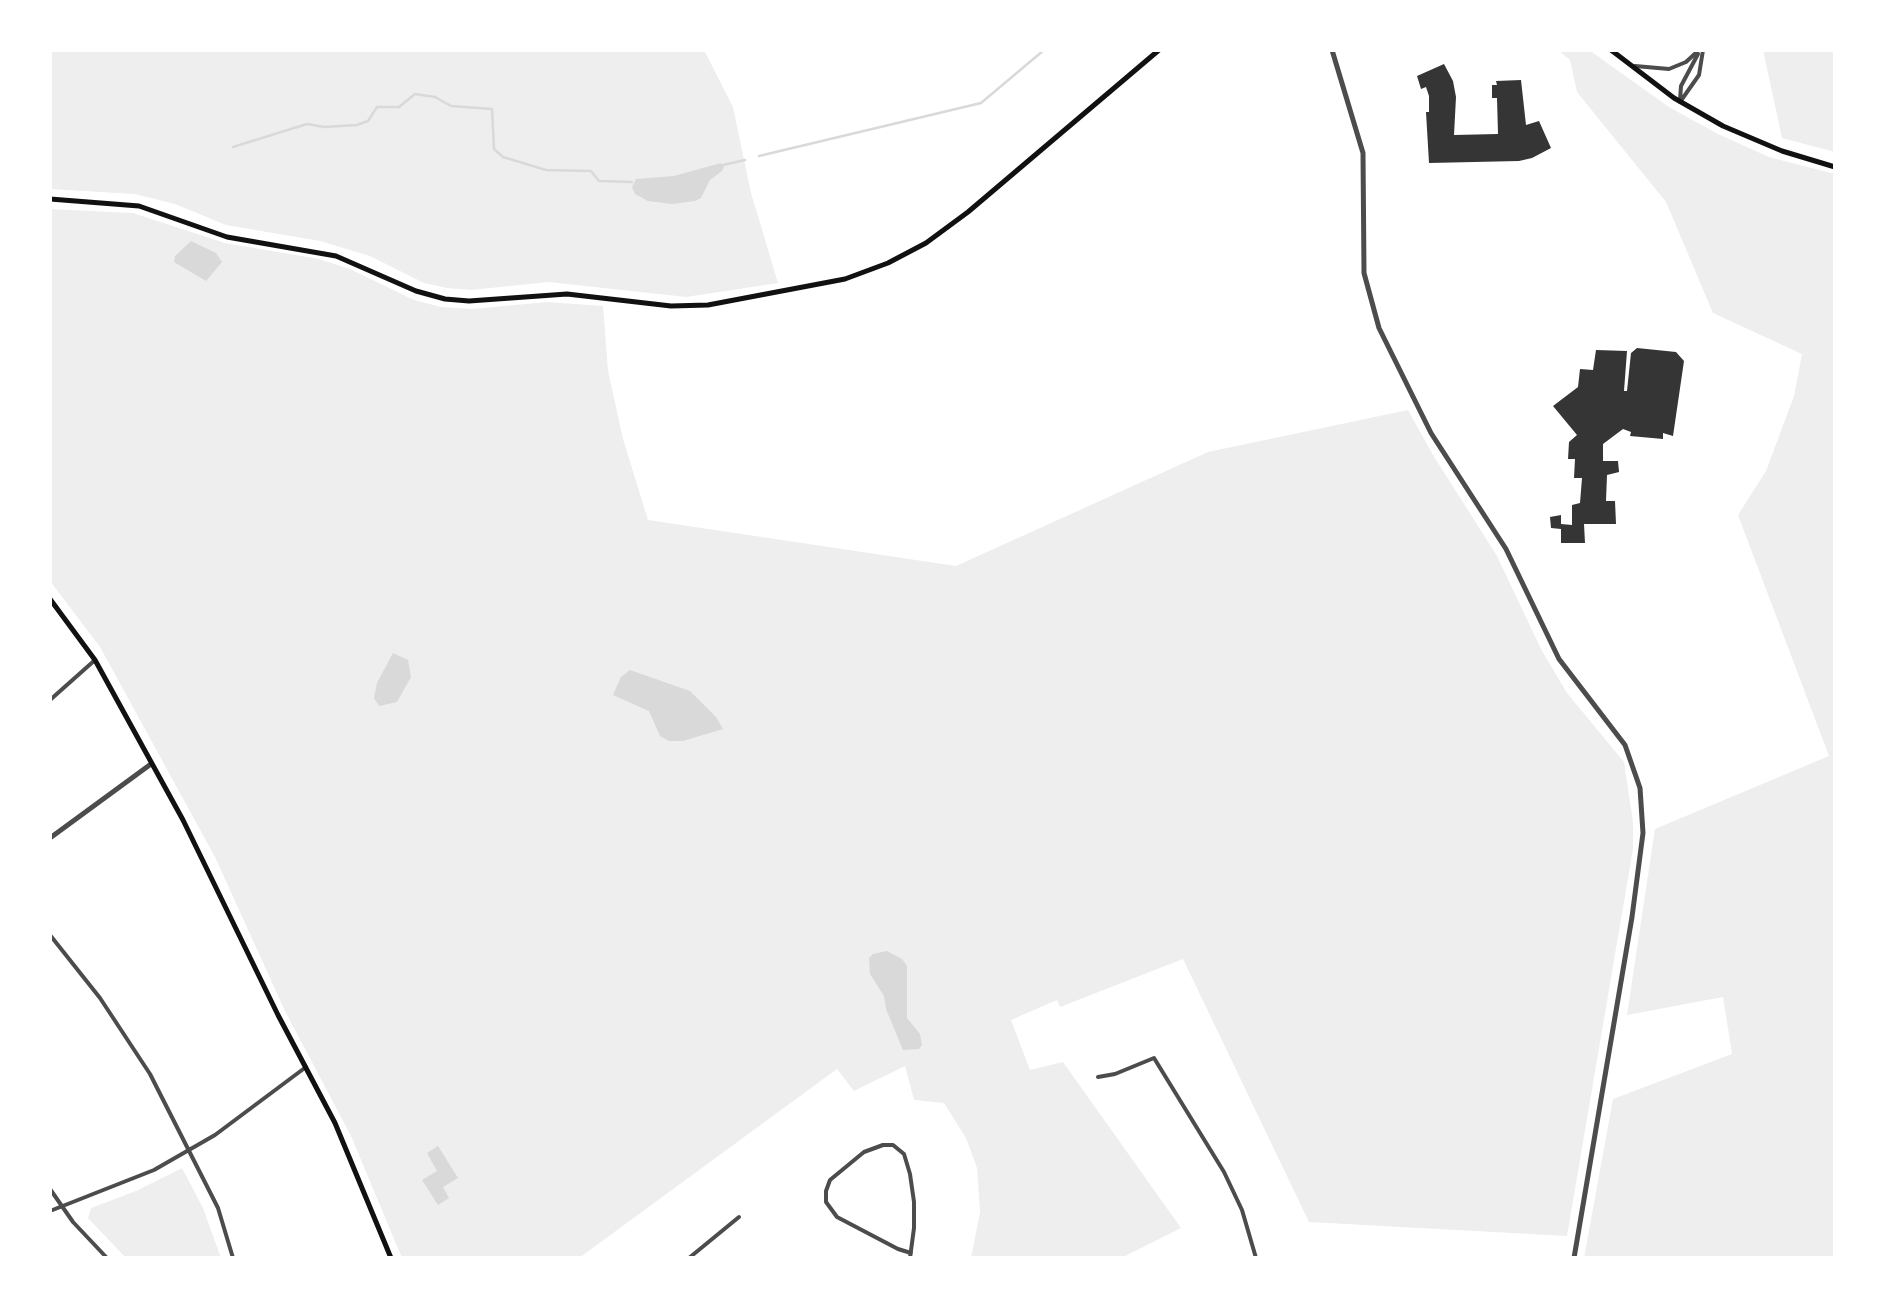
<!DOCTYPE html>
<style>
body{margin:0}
#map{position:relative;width:1885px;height:1308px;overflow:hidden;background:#fff;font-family:"DM Sans",sans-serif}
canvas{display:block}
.frame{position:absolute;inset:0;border:52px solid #fff;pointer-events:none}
</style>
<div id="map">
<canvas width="1885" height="1308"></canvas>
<div class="frame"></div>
</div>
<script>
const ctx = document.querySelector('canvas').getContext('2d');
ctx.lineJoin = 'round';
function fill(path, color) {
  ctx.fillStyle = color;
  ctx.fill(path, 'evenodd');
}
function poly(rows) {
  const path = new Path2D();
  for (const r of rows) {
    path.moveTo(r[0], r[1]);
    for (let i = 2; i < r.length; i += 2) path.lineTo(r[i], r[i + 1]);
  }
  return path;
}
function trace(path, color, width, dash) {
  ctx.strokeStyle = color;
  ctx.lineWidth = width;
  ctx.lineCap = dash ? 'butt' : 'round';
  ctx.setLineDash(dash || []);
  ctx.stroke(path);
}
fill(poly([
 [50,50,704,50,733,107,751,193,778,283,686,297,549,282,471,290,447,288,424,283,370,256,320,241,226,225,175,204,135,194,50,189],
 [1558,50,1589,50,1669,107,1718,134,1769,157,1835,174,1835,1255,1827,1258,1584,1258,1613,1099,1732,1054,1723,997,1627,1015,1655,829,1829,756,1738,515,1766,471,1794,396,1802,354,1713,313,1666,202,1577,92,1570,60],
 [1763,50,1835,50,1835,152,1782,138],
 [50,209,133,213,225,243,319,259,350,269,414,300,441,307,472,309,547,302,603,306,608,371,623,439,648,520,956,566,1208,452,1408,410,1433,455,1497,556,1541,649,1567,693,1624,762,1633,822,1633,849,1567,1236,1309,1222,1183,959,1060,1007,1057,1000,1011,1020,1030,1070,1063,1062,1181,1228,1121,1258,971,1258,980,1212,977,1168,966,1138,944,1103,914,1100,905,1066,854,1091,837,1069,579,1258,402,1258,351,1136,285,1011,215,857,100,647,50,581],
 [182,1168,203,1208,221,1258,126,1258,88,1218,91,1208,136,1191]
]), '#eee');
fill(poly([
 [721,163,724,167,722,171,710,180,701,198,695,201,672,204,648,201,635,194,632,187,636,179,674,176],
 [191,241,216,253,222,262,206,281,174,262,175,256],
 [393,653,408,660,411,677,397,702,379,706,374,698,377,683],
 [630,670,690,691,716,717,723,729,683,741,669,741,660,736,649,711,613,695,621,677],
 [887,951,902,959,907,966,907,1018,920,1034,922,1045,919,1049,903,1050,886,1009,884,996,870,974,869,958,873,954],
 [438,1146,458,1178,443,1187,449,1198,438,1205,422,1180,437,1171,427,1153]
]), '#d9d9d9');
trace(poly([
 [233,147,307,124,324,127,357,125,368,121,377,107,399,107,415,94,435,97,451,106,492,109,494,149,503,157,546,170,591,171,599,181,632,182],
 [759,156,981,103,1044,50],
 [723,165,745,160]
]), '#d9d9d9', 2.5);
fill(poly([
 [1444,64,1453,81,1456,97,1454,135,1498,134,1497,98,1492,98,1492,85,1497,85,1496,81,1521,80,1526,125,1539,121,1551,148,1532,158,1519,161,1429,163,1426,112,1429,112,1429,96,1426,87,1421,89,1417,76],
 [1637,348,1676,352,1684,361,1673,436,1663,433,1663,439,1630,436,1631,432,1623,429,1603,444,1603,461,1618,461,1619,472,1607,475,1606,501,1615,501,1616,524,1584,524,1585,543,1561,543,1561,529,1551,528,1550,517,1561,515,1561,524,1572,525,1572,505,1580,503,1582,478,1574,478,1575,459,1568,459,1569,442,1577,435,1553,406,1578,387,1580,369,1593,370,1596,350,1627,351,1624,391,1627,391,1631,353]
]), '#353535');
trace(poly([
 [1635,66,1669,69,1686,62,1699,50],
 [1680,100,1681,86,1698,54],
 [1680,102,1699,75,1703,50],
 [50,700,95,660],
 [50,935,100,998,150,1074,218,1208,233,1258],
 [1098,1077,1115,1074,1154,1058,1224,1172,1242,1210,1256,1258],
 [50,1189,73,1222,107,1258],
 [50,1211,154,1170,215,1135,306,1067],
 [689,1258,739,1217],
 [910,1258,914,1228,914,1202,910,1174,904,1154,893,1145,883,1145,864,1152,830,1180,826,1191,826,1202,837,1217,898,1249,911,1253]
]), '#4c4c4c', 4);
trace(poly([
 [1332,50,1363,153,1364,273,1379,328,1431,433,1506,549,1559,659,1625,745,1640,788,1643,833,1632,917,1574,1258],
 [50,838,151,764]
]), '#4c4c4c', 5);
trace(poly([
 [1611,50,1674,98,1723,126,1782,151,1835,167],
 [50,199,139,206,227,237,336,256,416,291,445,299,469,301,567,294,671,306,708,305,845,279,888,263,926,243,968,212,1159,50],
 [50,599,95,660,183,820,278,1015,335,1123,391,1258]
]), '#111', 5);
</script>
